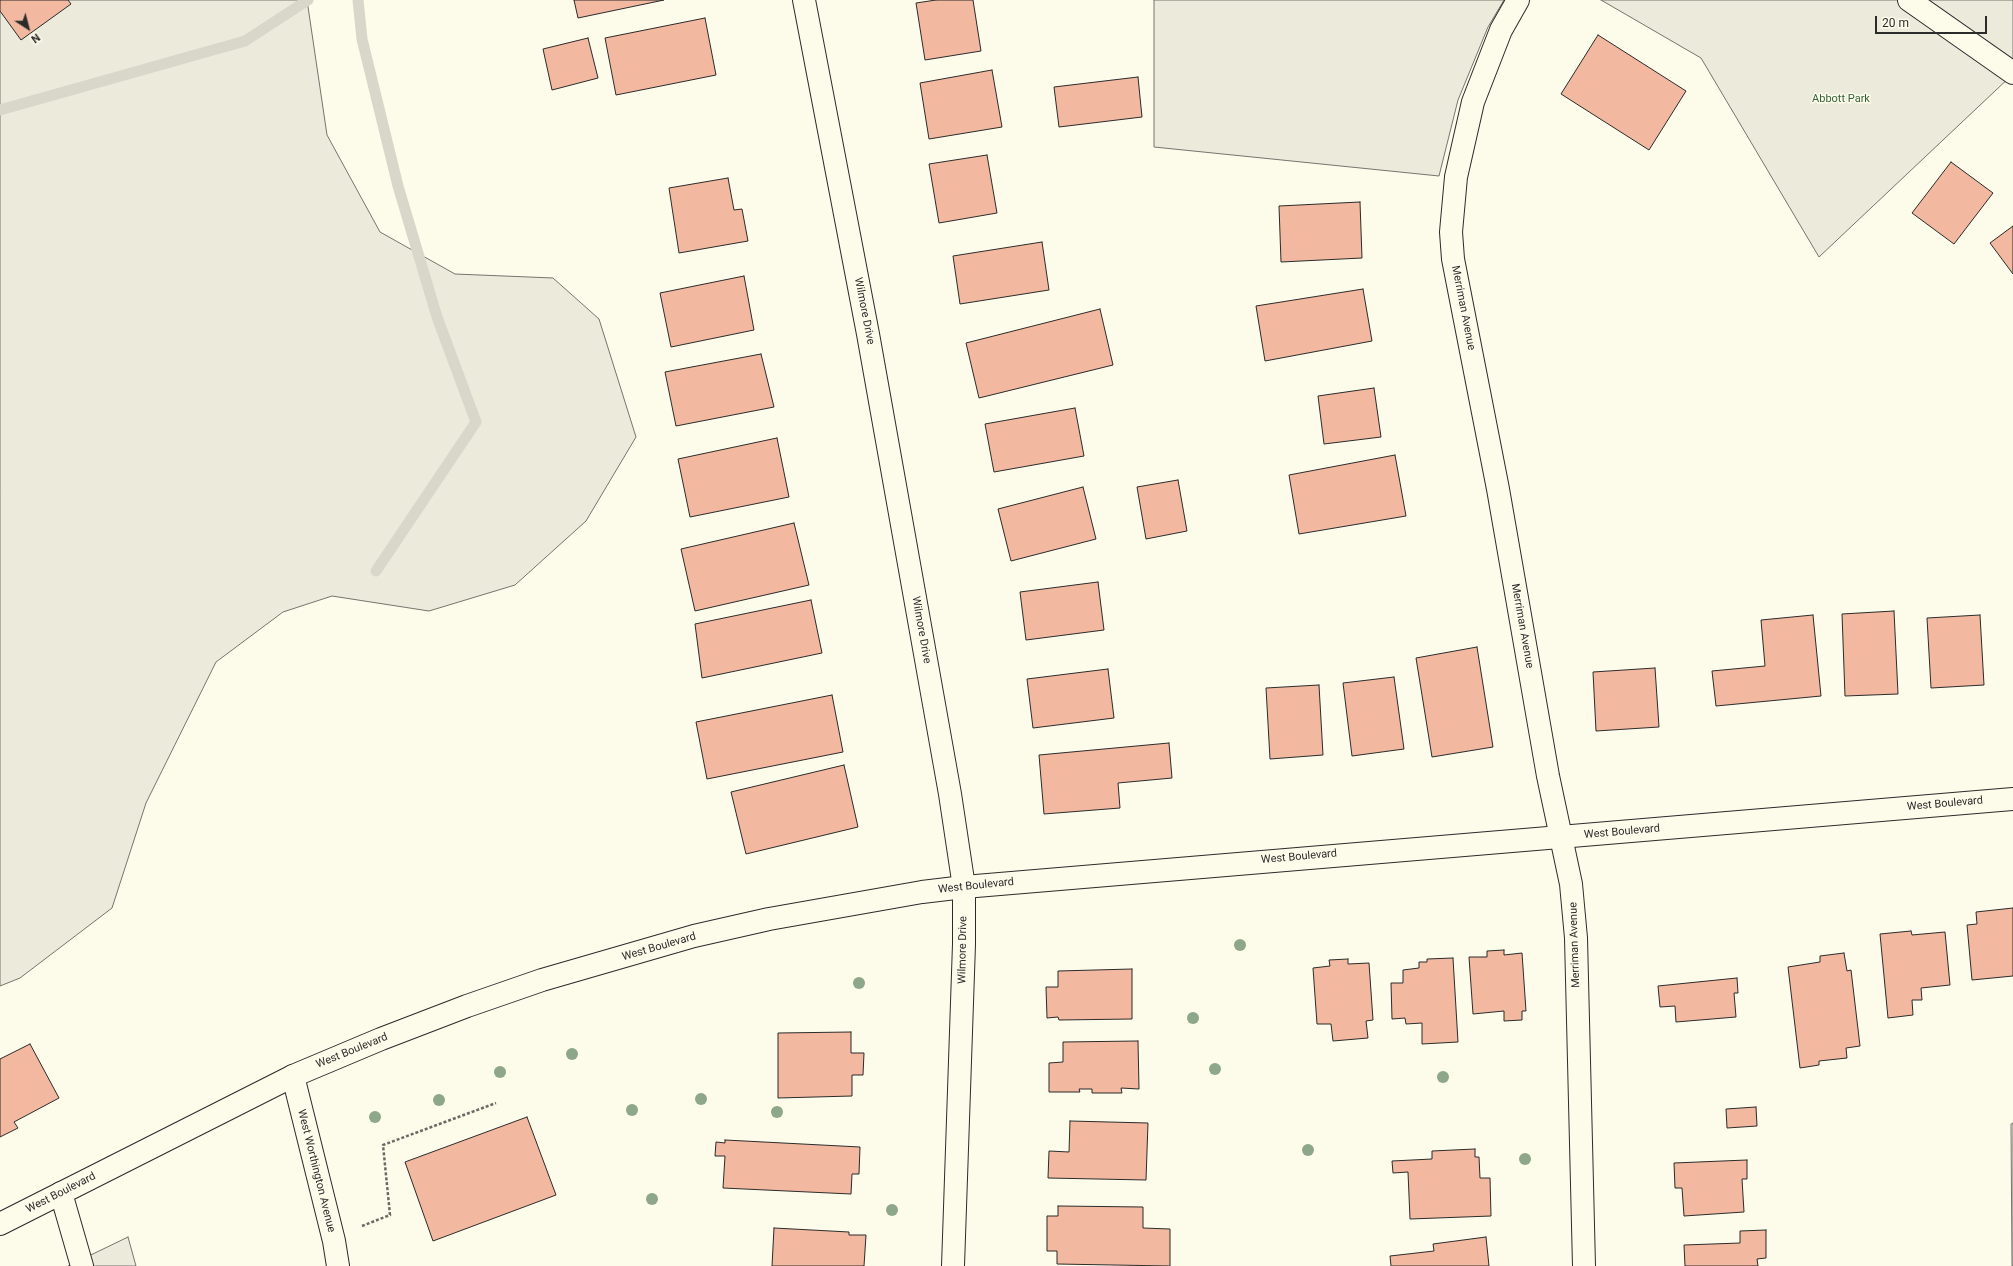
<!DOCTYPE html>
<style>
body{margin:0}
#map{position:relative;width:2013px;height:1266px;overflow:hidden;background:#fdfbea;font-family:Roboto,sans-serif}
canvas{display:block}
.north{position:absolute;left:8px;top:8px;width:40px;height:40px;-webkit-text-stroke:3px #fdfbea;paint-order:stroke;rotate:144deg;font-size:11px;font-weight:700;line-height:16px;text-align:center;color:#2b2b2b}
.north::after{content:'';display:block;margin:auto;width:14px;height:18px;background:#2b2b2b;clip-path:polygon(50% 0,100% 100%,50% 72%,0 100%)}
.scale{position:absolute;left:1875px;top:16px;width:112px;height:18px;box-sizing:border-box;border:2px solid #2b2b2b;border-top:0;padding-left:5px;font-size:12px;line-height:14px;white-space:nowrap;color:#2b2b2b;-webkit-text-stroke:3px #fdfbea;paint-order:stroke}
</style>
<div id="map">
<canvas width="2013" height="1266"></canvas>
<div class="north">N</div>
<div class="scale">20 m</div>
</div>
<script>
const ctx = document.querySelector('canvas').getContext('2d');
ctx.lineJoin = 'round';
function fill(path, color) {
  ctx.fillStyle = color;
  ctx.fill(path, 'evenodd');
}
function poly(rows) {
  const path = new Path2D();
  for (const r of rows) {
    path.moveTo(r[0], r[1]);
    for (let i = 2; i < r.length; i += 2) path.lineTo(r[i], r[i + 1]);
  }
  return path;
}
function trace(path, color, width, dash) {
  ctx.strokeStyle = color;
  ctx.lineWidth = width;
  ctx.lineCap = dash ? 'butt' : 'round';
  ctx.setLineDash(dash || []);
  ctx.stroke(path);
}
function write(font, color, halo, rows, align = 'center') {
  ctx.font = font + ' Roboto,sans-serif';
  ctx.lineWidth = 3;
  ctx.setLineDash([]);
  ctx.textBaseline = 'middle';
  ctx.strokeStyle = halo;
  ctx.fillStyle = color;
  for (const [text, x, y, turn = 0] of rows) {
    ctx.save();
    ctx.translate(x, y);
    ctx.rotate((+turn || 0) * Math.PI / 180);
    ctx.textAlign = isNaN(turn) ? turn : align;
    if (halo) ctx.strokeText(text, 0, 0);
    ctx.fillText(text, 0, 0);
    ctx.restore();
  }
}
const green = poly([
 [0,0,307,0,327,135,380,232,455,274,553,278,599,319,636,437,586,521,515,585,429,611,332,596,283,612,216,662,146,803,112,908,20,978,0,986,0,0],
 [1154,0,1504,0,1488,27,1458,100,1439,176,1154,147,1154,0],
 [1601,0,2013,0,2013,74,1819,257,1701,58,1601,0],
 [2013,1123,2013,1266,2012,1266,2011,1124,2013,1123]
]);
fill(green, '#ecebdb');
trace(green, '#74746e', 1);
const parking = poly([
 [128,1237,136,1266,68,1266,128,1237]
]);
fill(parking, '#eceadb');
trace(parking, '#74746e', 1);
trace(poly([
 [358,0,362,39,398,186,437,317,476,422,376,571],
 [0,110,245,41,308,0]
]), '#d8d7c9', 11);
const building = poly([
 [0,0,68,0,71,4,21,40,0,11,0,0],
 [574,0,664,0,578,18,574,0],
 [936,0,973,0,981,51,925,60,916,3,936,0],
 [705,18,716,75,616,95,605,38,705,18],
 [1598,35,1686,91,1649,150,1561,94,1598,35],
 [588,38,598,78,552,90,543,49,588,38],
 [992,70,1002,127,929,139,920,83,992,70],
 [1138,77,1142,117,1059,127,1054,87,1138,77],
 [987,155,997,213,939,223,929,164,987,155],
 [1951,162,1993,193,1954,244,1912,213,1951,162],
 [728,178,734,210,742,209,748,241,679,253,669,188,728,178],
 [1360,202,1362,258,1281,262,1279,206,1360,202],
 [2013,226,2013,274,1990,243,2013,226],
 [1042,242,1049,290,960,304,953,256,1042,242],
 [744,276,754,330,671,347,660,293,744,276],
 [1363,289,1372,341,1265,361,1256,306,1363,289],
 [1100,309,1113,365,979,398,966,343,1100,309],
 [761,354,774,407,676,426,665,372,761,354],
 [1374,388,1381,437,1324,444,1318,396,1374,388],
 [1075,408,1084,456,994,472,985,424,1075,408],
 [777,438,789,497,690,517,678,459,777,438],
 [1395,455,1406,516,1299,534,1289,475,1395,455],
 [1178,480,1187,531,1146,539,1137,487,1178,480],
 [1083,487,1096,539,1011,561,998,509,1083,487],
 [794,523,809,585,695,611,681,549,794,523],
 [1098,582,1104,630,1026,640,1020,592,1098,582],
 [811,600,822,653,702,678,695,624,811,600],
 [1894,611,1898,694,1845,696,1842,614,1894,611],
 [1813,615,1821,696,1716,706,1712,671,1765,666,1761,620,1813,615],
 [1980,615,1984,685,1931,688,1927,618,1980,615],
 [1477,647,1493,747,1432,757,1416,658,1477,647],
 [1655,668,1659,727,1596,731,1593,672,1655,668],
 [1108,669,1114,718,1033,728,1027,679,1108,669],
 [1394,677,1404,749,1352,756,1343,683,1394,677],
 [1319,685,1323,755,1270,759,1266,688,1319,685],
 [832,695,843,752,707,779,696,722,832,695],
 [1169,743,1172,778,1118,783,1120,808,1044,814,1039,755,1169,743],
 [844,765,858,827,746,854,731,792,844,765],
 [2013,908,2013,976,1972,980,1967,925,1977,924,1976,912,2013,908],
 [1911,931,1912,935,1945,932,1950,985,1921,988,1922,1000,1912,1000,1913,1015,1888,1018,1880,934,1911,931],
 [1504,950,1504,955,1522,953,1526,1011,1522,1011,1522,1020,1504,1021,1504,1011,1473,1014,1469,957,1487,957,1487,951,1504,950],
 [1844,953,1847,971,1851,970,1860,1046,1846,1048,1847,1058,1819,1061,1819,1065,1800,1068,1788,967,1820,962,1820,956,1844,953],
 [1453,958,1458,1042,1422,1044,1422,1023,1406,1024,1405,1018,1392,1019,1391,983,1403,983,1403,970,1419,968,1419,962,1427,962,1427,959,1453,958],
 [1348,959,1348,964,1369,963,1373,1020,1366,1021,1368,1038,1333,1041,1331,1024,1317,1024,1313,968,1330,966,1329,960,1348,959],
 [1132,969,1132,1019,1059,1020,1058,1017,1047,1018,1046,987,1058,987,1058,971,1132,969],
 [1737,978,1738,993,1734,993,1736,1017,1676,1022,1675,1006,1660,1007,1658,986,1737,978],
 [851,1032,851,1053,864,1053,863,1075,852,1075,852,1096,778,1098,778,1033,851,1032],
 [1138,1041,1139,1089,1121,1088,1122,1093,1092,1093,1092,1089,1079,1089,1080,1092,1049,1092,1049,1063,1063,1062,1063,1042,1138,1041],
 [30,1044,59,1098,14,1122,18,1128,0,1137,0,1059,30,1044],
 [1756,1107,1757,1126,1727,1128,1726,1109,1756,1107],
 [527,1117,556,1195,433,1241,405,1162,527,1117],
 [1070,1121,1148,1123,1146,1180,1048,1178,1049,1151,1069,1152,1070,1121],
 [725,1140,860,1147,859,1174,852,1174,851,1194,723,1188,725,1156,715,1156,716,1142,725,1143,725,1140],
 [1475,1149,1475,1157,1479,1157,1480,1178,1490,1178,1491,1216,1410,1219,1408,1172,1393,1173,1392,1161,1432,1159,1432,1151,1475,1149],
 [1747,1160,1747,1179,1742,1179,1744,1212,1684,1216,1682,1188,1675,1188,1674,1163,1747,1160],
 [1058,1206,1143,1207,1143,1228,1170,1229,1170,1266,1057,1264,1057,1251,1047,1251,1047,1216,1058,1216,1058,1206],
 [774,1228,849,1232,849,1235,866,1235,864,1266,772,1266,774,1228],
 [1766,1230,1766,1258,1757,1259,1758,1266,1685,1266,1684,1245,1740,1243,1740,1231,1766,1230],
 [1486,1237,1489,1266,1391,1266,1390,1256,1434,1251,1433,1244,1486,1237]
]);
fill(building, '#f2b8a0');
trace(building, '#2b2b2b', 1);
const minor = poly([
 [804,0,868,334,950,794,964,887,964,944,953,1266],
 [1518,0,1501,30,1473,102,1456,177,1451,232,1453,259,1498,489,1548,776,1571,884,1576,938,1584,1266],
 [1909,0,2013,73],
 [293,1076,334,1241,338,1266],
 [61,1193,82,1266]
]);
const major = poly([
 [0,1224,293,1076,381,1039,467,1006,542,980,694,936,769,919,922,892,964,887,2013,799]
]);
trace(minor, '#2b2b2b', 24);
trace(major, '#2b2b2b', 24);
trace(poly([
 [362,1226,390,1215,383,1145,496,1103]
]), '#6a6964', 2.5, [3, 2]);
trace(minor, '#fdfbea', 22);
trace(major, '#fdfbea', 22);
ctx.fillStyle = '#8ea78a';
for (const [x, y] of [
 [1240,945],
 [859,983],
 [1193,1018],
 [572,1054],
 [1215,1069],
 [500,1072],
 [1443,1077],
 [701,1099],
 [439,1100],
 [632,1110],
 [777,1112],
 [375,1117],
 [1308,1150],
 [1525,1159],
 [652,1199],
 [892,1210]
]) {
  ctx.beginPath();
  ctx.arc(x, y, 6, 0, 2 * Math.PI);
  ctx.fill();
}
write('11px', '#34623c', '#fdfbea', [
 ["Abbott Park",1841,99]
]);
write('11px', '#2b2b2b', '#fdfbea', [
 ["Merriman Avenue",1463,308,79],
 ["Wilmore Drive",864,311,79],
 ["Merriman Avenue",1522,626,80],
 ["Wilmore Drive",921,630,80],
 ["West Boulevard",1945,804,-5],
 ["West Boulevard",1622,832,-5],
 ["West Boulevard",1299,857,-5],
 ["West Boulevard",976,886,-6],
 ["Merriman Avenue",1575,945,-92],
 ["West Boulevard",659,947,-16],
 ["Wilmore Drive",963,950,-89],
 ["West Boulevard",352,1051,-22],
 ["West Worthington Avenue",316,1171,76],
 ["West Boulevard",61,1193,-27]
]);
</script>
